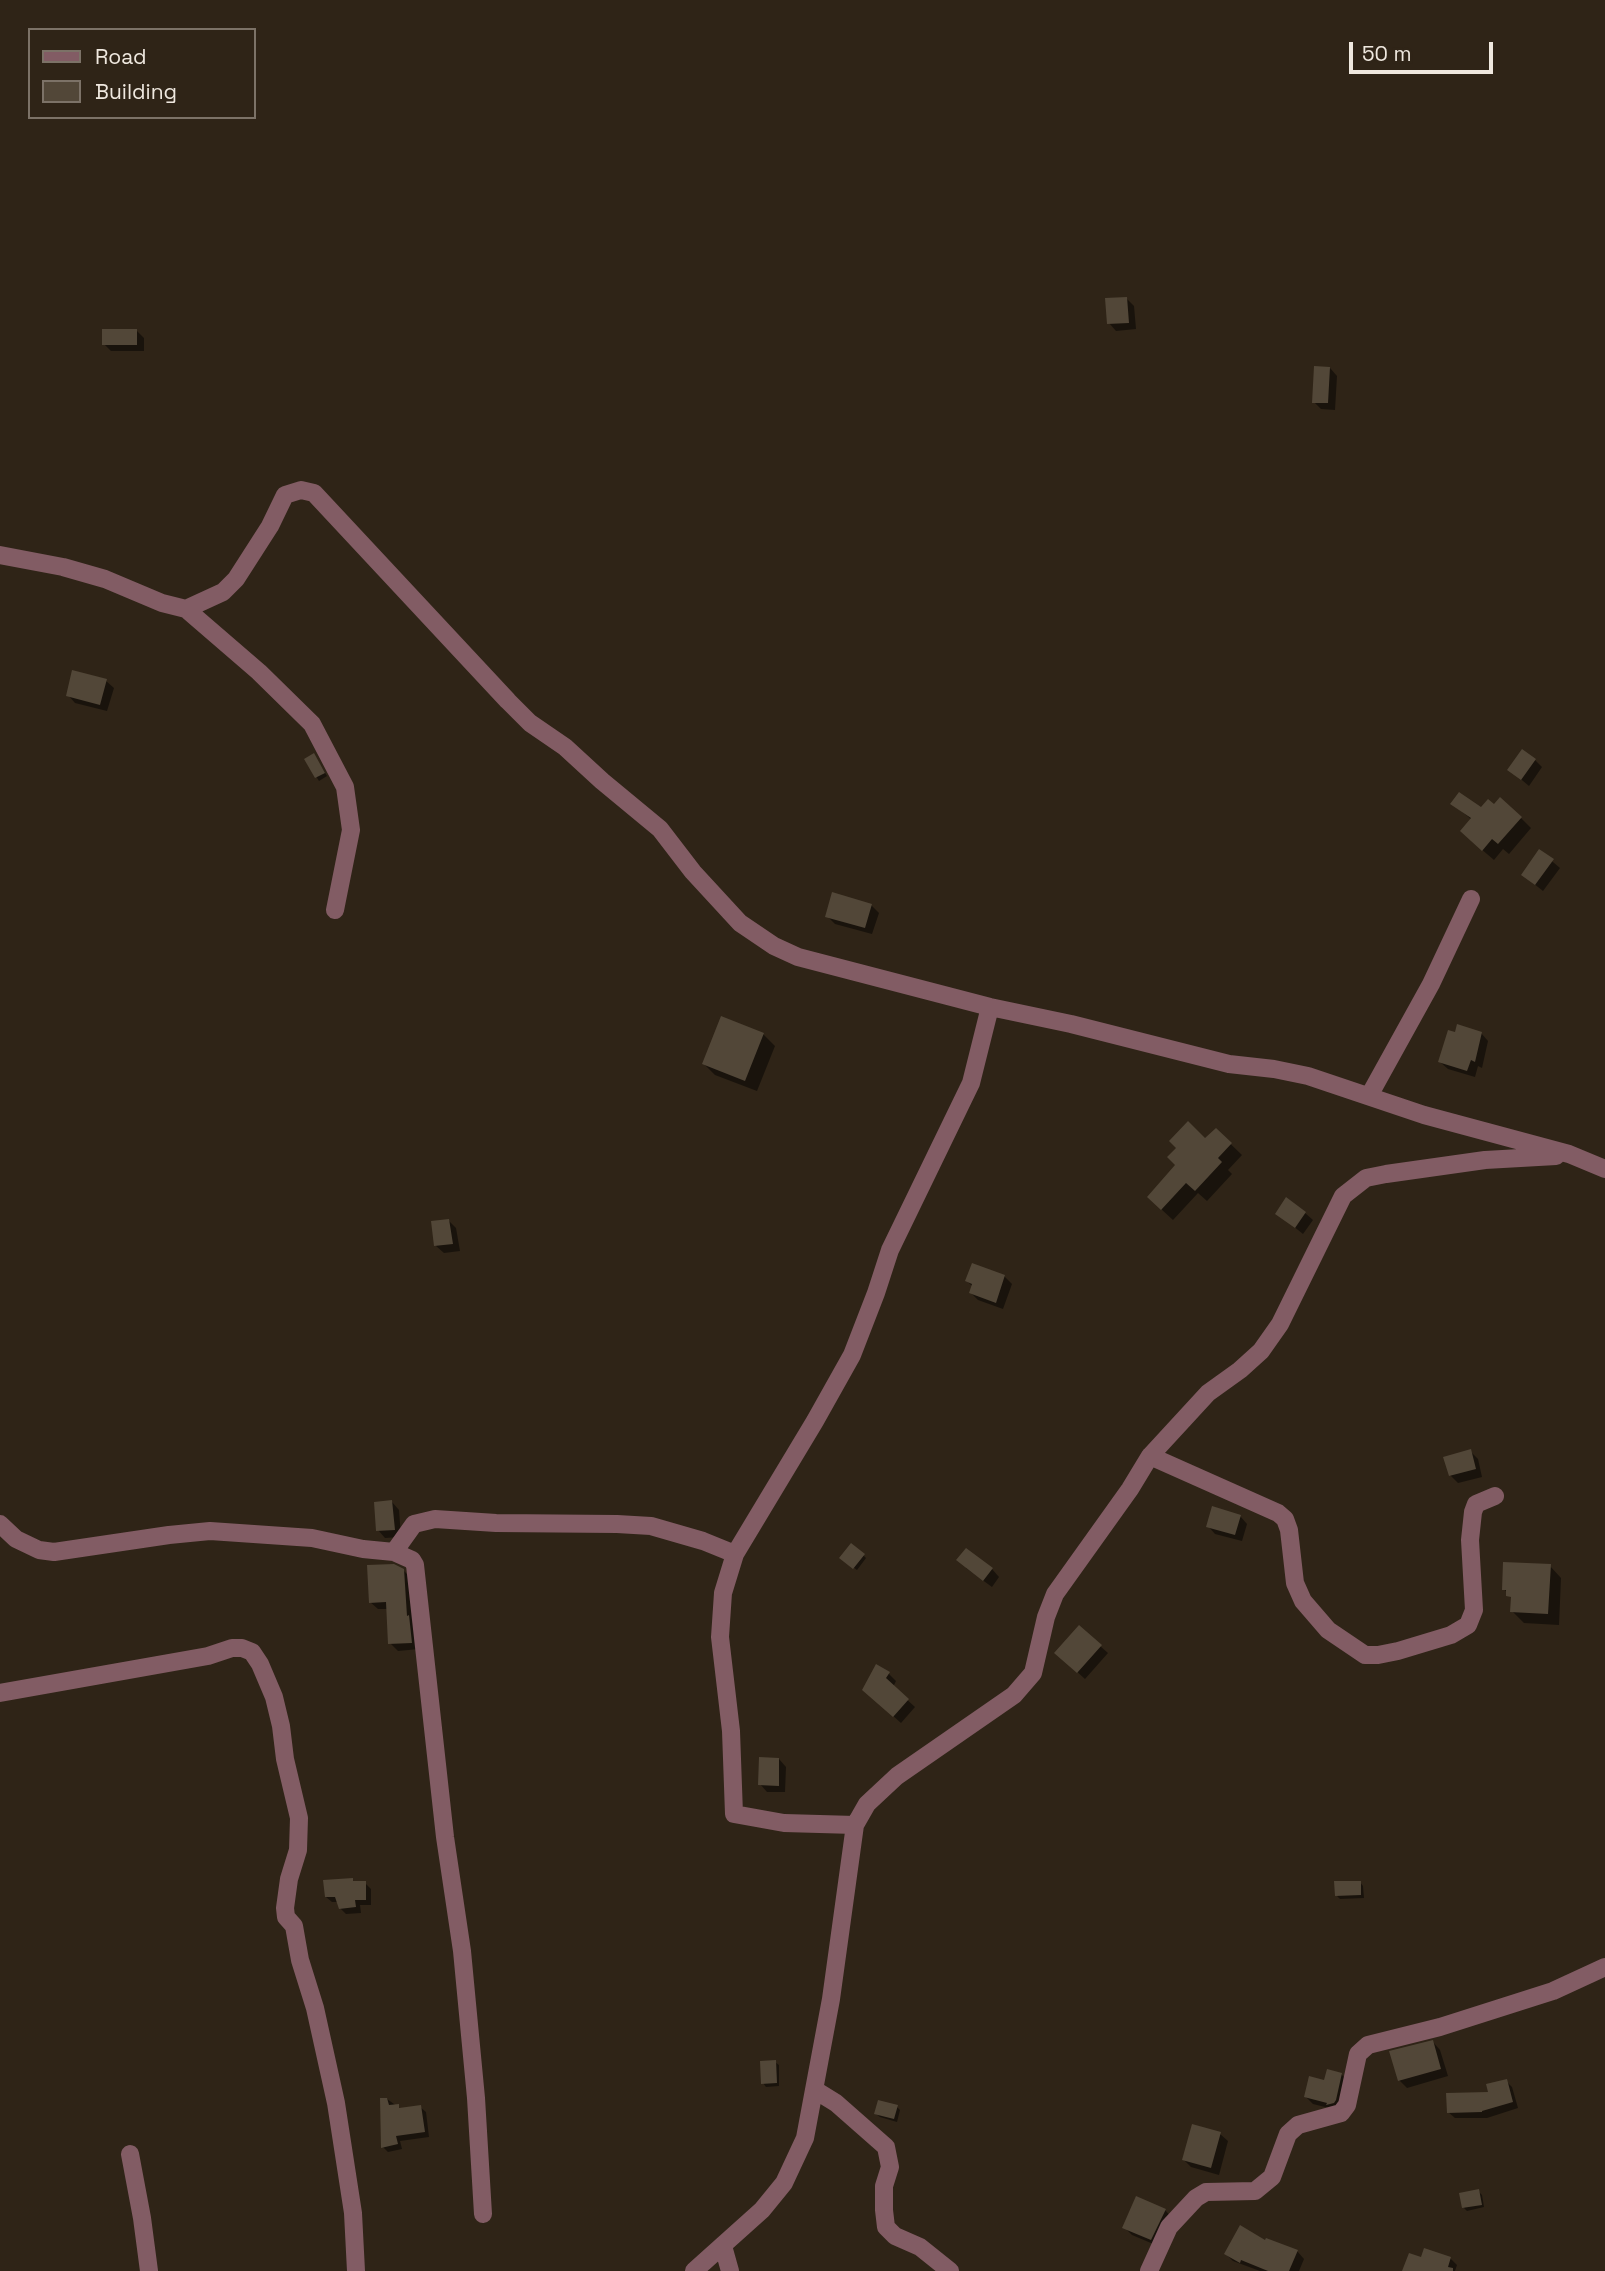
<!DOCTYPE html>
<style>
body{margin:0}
#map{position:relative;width:1605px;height:2271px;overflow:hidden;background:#2f2417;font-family:"Space Grotesk",sans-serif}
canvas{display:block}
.legend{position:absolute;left:28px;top:28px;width:228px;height:91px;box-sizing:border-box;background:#2f2417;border:2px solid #7c7267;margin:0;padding:9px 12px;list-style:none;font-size:21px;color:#efe8df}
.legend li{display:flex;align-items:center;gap:14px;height:35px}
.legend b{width:35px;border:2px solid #7c7267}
.scale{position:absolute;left:1349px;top:42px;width:144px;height:32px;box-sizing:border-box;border:4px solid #efe8df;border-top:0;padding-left:9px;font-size:21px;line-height:24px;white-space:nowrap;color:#efe8df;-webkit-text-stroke:5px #2f2417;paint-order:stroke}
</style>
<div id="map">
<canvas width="1605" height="2271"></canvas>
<ul class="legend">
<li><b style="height:9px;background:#825c64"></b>Road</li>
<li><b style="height:19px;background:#524738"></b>Building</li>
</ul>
<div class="scale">50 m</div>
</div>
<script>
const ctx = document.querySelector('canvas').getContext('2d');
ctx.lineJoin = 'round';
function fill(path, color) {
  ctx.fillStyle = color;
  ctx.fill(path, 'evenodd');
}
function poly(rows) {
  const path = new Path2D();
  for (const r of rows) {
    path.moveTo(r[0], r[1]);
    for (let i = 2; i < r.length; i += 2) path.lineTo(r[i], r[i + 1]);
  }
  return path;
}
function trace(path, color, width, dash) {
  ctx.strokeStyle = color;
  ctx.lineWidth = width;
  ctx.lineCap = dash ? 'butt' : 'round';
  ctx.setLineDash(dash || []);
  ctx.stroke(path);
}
fill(poly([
 [1126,298,1134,306,1136,329,1116,331,1109,323],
 [137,331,144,338,144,351,111,351,104,344],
 [1330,368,1337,376,1335,410,1321,409,1314,402],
 [106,681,114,688,107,711,75,703,68,695],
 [314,755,327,776,319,781,306,760],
 [1535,760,1542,767,1529,786,1510,770],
 [1453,804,1481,809,1495,806,1521,818,1531,828,1509,854,1503,849,1494,860,1473,842,1472,820],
 [1540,851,1560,868,1543,891,1523,875],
 [871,905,879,913,872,934,835,924,827,916],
 [1481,1033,1488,1041,1482,1068,1478,1066,1475,1077,1448,1069,1440,1062],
 [763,1034,775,1046,757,1091,715,1075,704,1064],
 [1216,1130,1242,1155,1228,1170,1232,1174,1207,1201,1198,1193,1173,1220,1160,1208,1178,1165],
 [1277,1213,1305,1213,1313,1220,1303,1234],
 [448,1220,456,1228,460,1251,444,1253,436,1246],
 [1004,1276,1012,1284,1003,1309,978,1300,971,1293,973,1287,967,1281],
 [1470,1451,1478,1459,1482,1477,1458,1483,1450,1475],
 [392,1502,399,1510,401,1537,385,1538,378,1530],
 [1240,1516,1247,1524,1242,1541,1215,1534,1208,1526],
 [863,1555,866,1558,857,1570,845,1561],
 [1550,1566,1561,1578,1559,1625,1524,1623,1512,1611,1513,1600,1504,1589],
 [966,1568,992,1569,999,1577,992,1587],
 [403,1570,411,1578,419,1649,398,1651,390,1643,388,1609,378,1609,370,1602],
 [1100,1646,1108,1653,1085,1679,1064,1660],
 [877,1667,889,1674,896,1681,893,1687,915,1707,901,1723,872,1697],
 [779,1759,786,1767,785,1792,767,1792,760,1784],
 [352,1880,356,1883,365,1883,371,1889,371,1905,360,1905,361,1913,346,1914,340,1908,338,1902,332,1902,326,1897],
 [1360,1882,1363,1886,1364,1898,1340,1899,1337,1896],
 [1433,2042,1440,2050,1448,2076,1407,2088,1399,2080],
 [775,2062,779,2065,779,2086,766,2087,763,2083],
 [1341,2074,1349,2082,1335,2112,1333,2109,1313,2104,1306,2097,1325,2082],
 [1506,2081,1512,2087,1518,2108,1487,2118,1455,2118,1448,2112,1490,2094],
 [387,2099,401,2109,420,2107,426,2112,429,2137,400,2141,402,2149,388,2152,383,2147],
 [897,2107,900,2110,897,2122,880,2117,876,2114],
 [1220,2134,1228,2141,1219,2175,1191,2167,1184,2160],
 [1478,2191,1482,2195,1484,2207,1467,2211,1464,2208],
 [1165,2210,1172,2218,1158,2246,1132,2235,1124,2227],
 [1266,2242,1297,2251,1304,2259,1299,2271,1260,2271,1233,2261,1226,2254],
 [1450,2258,1457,2265,1455,2271,1405,2271,1422,2260]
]), '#0007');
fill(poly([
 [1127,297,1129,323,1107,324,1105,298],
 [102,329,137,329,137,345,102,345],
 [1314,366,1330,367,1328,403,1312,403],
 [72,670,107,679,100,705,66,696],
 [1522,749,1536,759,1521,780,1507,770],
 [314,753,325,773,315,778,304,759],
 [1459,792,1481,807,1488,799,1494,804,1500,797,1522,817,1498,844,1492,839,1482,851,1460,831,1471,818,1450,804],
 [1539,849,1554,859,1535,885,1521,875],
 [832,892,872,904,865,928,825,917],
 [721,1016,764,1033,745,1081,702,1064],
 [1457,1024,1482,1032,1475,1062,1471,1060,1467,1071,1438,1062,1448,1030,1455,1032],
 [1188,1121,1205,1138,1216,1128,1232,1143,1218,1158,1222,1162,1195,1191,1186,1183,1161,1210,1147,1197,1175,1165,1167,1157,1176,1148,1169,1141],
 [1286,1197,1306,1212,1295,1228,1275,1214],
 [449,1219,453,1244,434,1246,431,1221],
 [972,1263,1005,1275,996,1303,969,1293,972,1284,965,1281],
 [1471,1449,1476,1469,1449,1476,1443,1457],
 [392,1500,395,1530,376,1531,374,1502],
 [1212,1506,1241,1515,1235,1535,1206,1527],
 [851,1543,865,1554,853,1569,839,1558],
 [966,1548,993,1568,983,1581,956,1560],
 [1503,1562,1551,1564,1548,1614,1510,1612,1511,1597,1506,1596,1506,1590,1502,1590],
 [394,1564,404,1569,407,1616,409,1615,412,1643,388,1644,386,1602,369,1603,367,1565],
 [1079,1625,1102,1645,1077,1673,1054,1653],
 [876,1664,890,1672,886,1678,909,1699,893,1717,862,1690],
 [759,1757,779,1758,779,1786,758,1785],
 [353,1878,353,1881,366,1881,366,1900,355,1900,356,1907,339,1909,335,1897,325,1897,323,1880],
 [1334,1881,1361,1881,1361,1895,1335,1896],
 [1433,2040,1441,2069,1398,2081,1389,2051],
 [776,2060,777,2083,761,2084,760,2061],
 [1327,2069,1342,2073,1336,2100,1334,2103,1326,2105,1327,2103,1304,2097,1309,2076,1324,2080],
 [1507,2079,1513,2102,1482,2111,1482,2112,1447,2113,1446,2093,1488,2092,1486,2084],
 [380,2098,387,2098,389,2105,399,2104,399,2108,421,2105,425,2132,396,2136,398,2144,381,2148],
 [878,2100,898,2105,894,2119,874,2114],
 [1192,2124,1221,2132,1211,2168,1182,2160],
 [1479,2189,1482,2205,1462,2208,1459,2193],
 [1136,2196,1166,2209,1151,2240,1122,2228],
 [1240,2225,1265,2240,1266,2238,1298,2250,1289,2271,1268,2271,1241,2260,1240,2263,1224,2254],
 [1424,2248,1451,2257,1448,2267,1453,2268,1453,2271,1402,2271,1409,2253,1421,2257]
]), '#524738');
trace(poly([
 [0,555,63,567,105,579,162,603,186,609,223,592,236,579,270,526,285,495,301,490,314,493,508,701,530,723,565,747,602,781,660,829,693,872,740,923,774,946,798,957,990,1007,1071,1024,1229,1064,1274,1069,1308,1076,1424,1115,1569,1154,1605,1169],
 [186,609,259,672,312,724,345,787,351,830,335,910],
 [1369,1096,1431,984,1471,899],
 [1150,1456,1278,1513,1285,1519,1289,1530,1295,1583,1303,1601,1328,1630,1365,1655,1378,1655,1398,1651,1451,1635,1468,1625,1474,1610,1470,1540,1473,1512,1476,1504,1495,1496],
 [0,1524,16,1539,39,1550,54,1552,169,1535,210,1531,312,1538,363,1549,394,1552,412,1560,415,1565,445,1837,462,1951,476,2098,483,2214],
 [394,1552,414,1524,435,1519,496,1523,617,1524,651,1526,703,1541,735,1554],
 [0,1693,208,1656,232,1648,242,1648,252,1652,260,1664,274,1697,281,1726,285,1759,299,1818,298,1850,289,1879,285,1908,286,1917,294,1926,300,1960,315,2008,336,2103,353,2213,356,2271],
 [855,1825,784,1823,734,1814,731,1731,720,1637,723,1593,735,1554,815,1421,852,1355,876,1293,890,1250,971,1083,990,1007],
 [815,2090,836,2103,886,2147,890,2167,884,2186,884,2210,886,2227,895,2236,920,2247,950,2271],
 [130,2154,142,2218,149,2271],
 [723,2246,730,2271],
 [694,2271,762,2210,784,2183,805,2138,831,1999,855,1825,867,1804,897,1776,1014,1695,1033,1673,1046,1617,1055,1594,1130,1489,1150,1456,1208,1393,1240,1370,1261,1351,1280,1324,1343,1196,1366,1178,1386,1174,1485,1160,1556,1156],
 [1149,2271,1169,2227,1196,2198,1206,2192,1255,2191,1272,2177,1288,2134,1298,2125,1341,2113,1347,2105,1358,2054,1368,2045,1440,2027,1553,1991,1605,1967]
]), '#825c64', 18);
</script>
